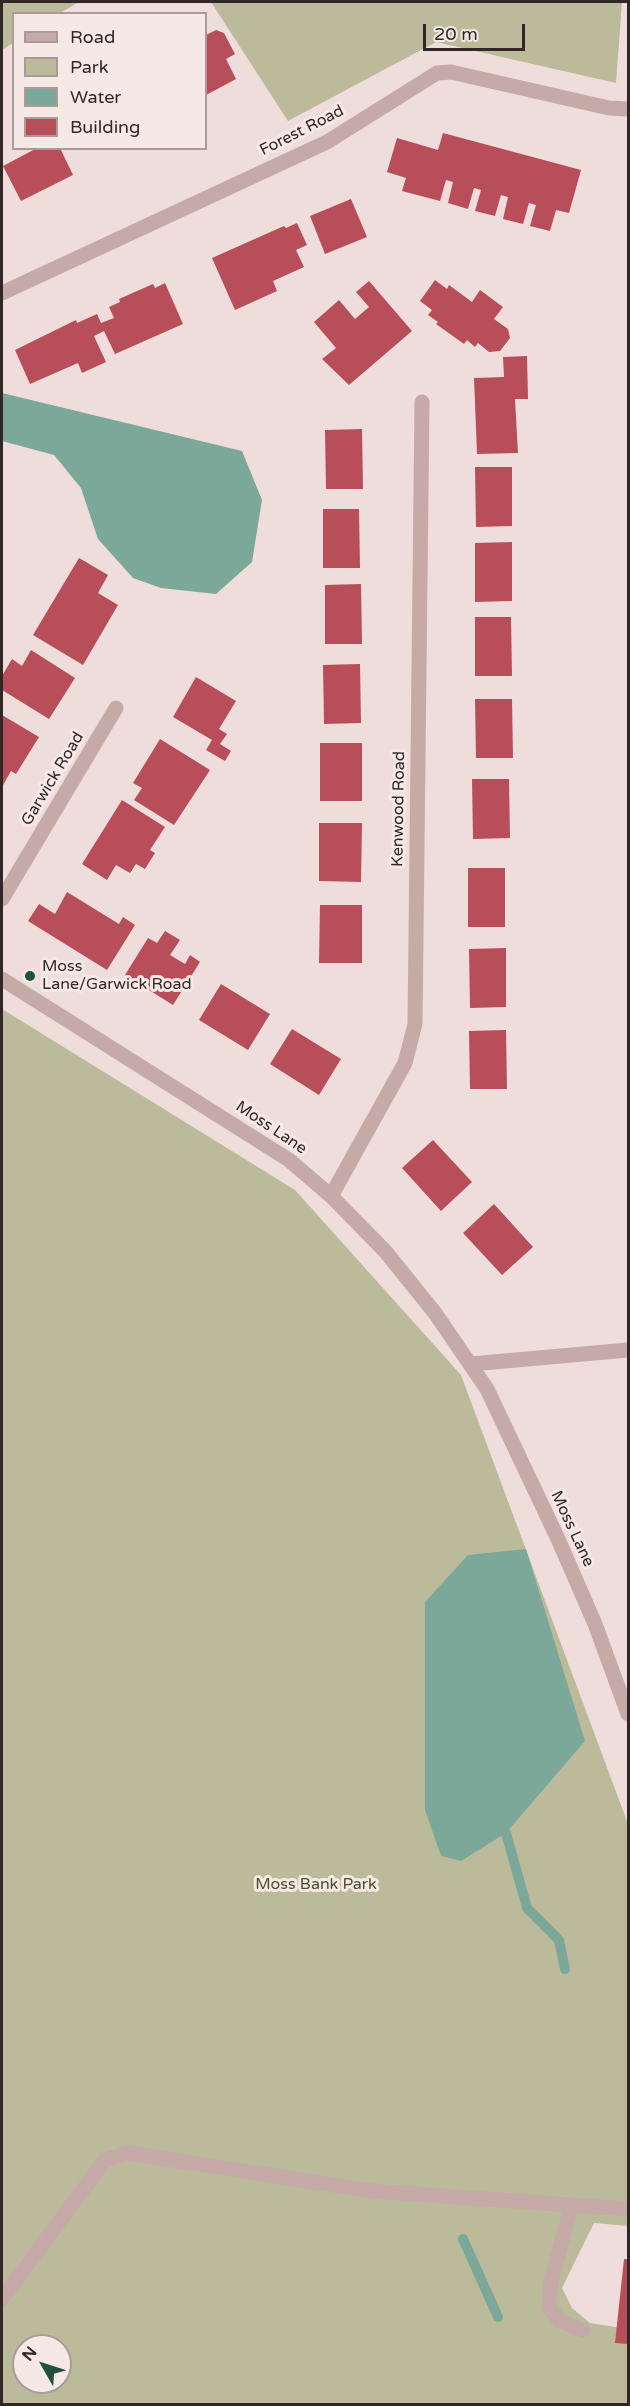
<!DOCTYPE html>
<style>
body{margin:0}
#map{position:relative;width:630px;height:2406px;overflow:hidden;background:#eeddda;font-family:"Varela Round",sans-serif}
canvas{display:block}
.frame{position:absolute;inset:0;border:3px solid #322727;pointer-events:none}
.legend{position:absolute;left:12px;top:12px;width:195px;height:138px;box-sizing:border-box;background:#f6e9e5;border:2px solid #a89b99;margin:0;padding:8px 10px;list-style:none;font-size:18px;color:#322727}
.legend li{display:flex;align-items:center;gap:12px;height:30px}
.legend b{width:30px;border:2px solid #a89b99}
.north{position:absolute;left:12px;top:2334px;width:60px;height:60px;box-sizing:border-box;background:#f6e9e5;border:2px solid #a89b99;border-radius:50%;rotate:309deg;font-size:16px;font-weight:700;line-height:24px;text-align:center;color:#322727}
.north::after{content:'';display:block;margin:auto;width:21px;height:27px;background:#214f42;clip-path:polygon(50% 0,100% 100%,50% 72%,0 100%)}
.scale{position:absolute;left:423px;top:24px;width:102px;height:27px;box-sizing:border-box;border:3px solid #322727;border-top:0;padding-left:8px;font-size:18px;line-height:21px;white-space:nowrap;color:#322727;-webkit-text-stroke:4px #f6e9e5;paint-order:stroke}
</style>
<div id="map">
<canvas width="630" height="2406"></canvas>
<div class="frame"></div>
<ul class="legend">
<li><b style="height:8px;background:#c5aaa7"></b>Road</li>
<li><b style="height:16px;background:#bbbb9c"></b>Park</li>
<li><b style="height:16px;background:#7ca89a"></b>Water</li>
<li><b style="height:16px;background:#b84e59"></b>Building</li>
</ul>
<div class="north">N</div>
<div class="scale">20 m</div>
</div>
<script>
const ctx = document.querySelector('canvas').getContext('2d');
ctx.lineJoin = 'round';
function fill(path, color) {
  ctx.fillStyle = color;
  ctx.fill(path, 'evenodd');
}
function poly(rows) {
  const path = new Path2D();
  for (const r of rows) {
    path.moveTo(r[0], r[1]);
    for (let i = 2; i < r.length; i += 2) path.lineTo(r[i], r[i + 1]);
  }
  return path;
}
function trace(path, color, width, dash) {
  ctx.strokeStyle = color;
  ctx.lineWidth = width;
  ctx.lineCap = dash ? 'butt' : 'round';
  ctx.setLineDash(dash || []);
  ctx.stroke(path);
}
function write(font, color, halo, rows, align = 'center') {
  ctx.font = font + ' "Varela Round",sans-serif';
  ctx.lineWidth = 6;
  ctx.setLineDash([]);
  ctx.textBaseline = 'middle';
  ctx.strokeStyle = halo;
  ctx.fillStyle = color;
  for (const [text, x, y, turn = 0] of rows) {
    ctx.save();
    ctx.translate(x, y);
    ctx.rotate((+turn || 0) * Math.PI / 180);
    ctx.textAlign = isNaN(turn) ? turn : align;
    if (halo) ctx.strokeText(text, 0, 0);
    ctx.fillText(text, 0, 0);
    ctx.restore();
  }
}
fill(poly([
 [2,2,79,2,60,13,14,14,13,43,2,50],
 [211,2,622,2,616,83,436,42,288,121],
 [2,1009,295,1190,461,1375,628,1824,628,2226,594,2223,562,2288,572,2308,590,2323,628,2329,628,2404,2,2404],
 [24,2346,60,2346,60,2382,24,2382]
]), '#bbbb9c');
fill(poly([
 [2,393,242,451,262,500,252,562,216,594,161,588,133,578,98,539,81,488,54,455,2,441],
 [526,1549,585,1741,506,1833,461,1861,441,1856,425,1810,425,1602,468,1555]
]), '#7ca89a');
trace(poly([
 [506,1833,527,1908,559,1940,565,1969],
 [463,2239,498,2317]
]), '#7ca89a', 10);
fill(poly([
 [216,30,224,33,235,54,226,59,236,79,206,95,206,35],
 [443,133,581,170,569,213,556,210,550,231,530,226,536,205,529,203,523,224,503,219,508,197,501,195,495,216,475,211,481,190,474,188,468,209,448,203,453,182,446,180,440,201,402,191,406,178,387,172,397,138,438,150],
 [37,148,60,148,73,175,21,201,3,166],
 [351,199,367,237,325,254,310,216],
 [297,223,307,245,296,250,304,267,273,281,277,291,235,310,212,258,284,226,286,228],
 [435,280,447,289,449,285,472,302,480,290,503,307,494,319,508,329,510,338,500,351,489,352,478,343,475,347,467,340,464,344,436,324,438,322,428,315,432,310,420,301],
 [369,281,412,331,349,385,322,359,336,348,314,322,339,300,355,319,369,307,356,292],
 [165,283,183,324,115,354,104,331,94,336,106,362,82,373,78,363,30,384,15,350,76,320,77,323,97,314,101,323,114,318,109,307,120,302,119,299,153,284,155,288],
 [527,356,528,399,515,399,518,453,477,454,474,378,504,377,503,357],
 [362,429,363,489,326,489,325,430],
 [475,467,512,467,512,526,476,527],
 [323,509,359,509,360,568,323,568],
 [512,542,512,601,475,602,475,543],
 [79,558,108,575,98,593,118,605,83,665,33,635],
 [361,584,362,644,325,644,325,585],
 [475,617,511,617,512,676,475,676],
 [31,650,75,678,49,719,2,690,2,676,12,659,22,666],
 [360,664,361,723,324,724,323,665],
 [196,677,236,701,219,729,227,734,220,744,231,751,225,761,206,750,212,740,173,717],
 [475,699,512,699,513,758,476,758],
 [2,715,39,737,16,774,11,771,2,787],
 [160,739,210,770,174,825,134,800,142,788,133,783],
 [320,743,362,743,362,801,320,801],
 [472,779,509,779,510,838,473,839],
 [122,800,165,827,150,850,155,853,145,869,136,864,130,873,116,865,107,880,82,864],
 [319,823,362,823,361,882,319,881],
 [468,868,505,868,505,927,468,927],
 [67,892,119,924,123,917,135,925,107,970,28,921,39,904,55,914],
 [320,905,362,905,362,963,319,963],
 [165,931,180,940,170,955,185,964,190,955,200,962,173,1005,125,975,148,938,157,943],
 [506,948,506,1007,470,1008,469,949],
 [221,984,270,1014,248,1050,199,1020],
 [292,1029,341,1059,319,1095,270,1064],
 [506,1030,507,1089,470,1089,469,1031],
 [433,1140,472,1182,441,1211,402,1168],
 [494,1204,533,1247,502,1275,463,1233],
 [624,2259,628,2259,628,2344,615,2343]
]), '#b84e59');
trace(poly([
 [2,293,327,142,437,73,451,72,609,108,628,109],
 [2,899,116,708],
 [2,979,289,1160,331,1196,385,1251,435,1313,487,1389,558,1539,595,1624,628,1714],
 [331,1196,405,1063,415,1024,422,402],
 [471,1364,628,1350],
 [572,2204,551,2281,549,2307,560,2321,583,2330],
 [2,2299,105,2160,128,2153,372,2191,628,2209]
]), '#c5aaa7', 15);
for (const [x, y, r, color] of [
 [30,976,6,"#214f42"]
]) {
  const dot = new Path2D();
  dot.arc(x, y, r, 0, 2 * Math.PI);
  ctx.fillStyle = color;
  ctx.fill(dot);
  trace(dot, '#f6e9e5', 2);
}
write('16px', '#322727', '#f6e9e5', [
 ["Forest Road",302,131,-27],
 ["Garwick Road",53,779,-59],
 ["Kenwood Road",399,809,-89],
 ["Moss Lane",271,1128,34],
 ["Moss Lane",572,1529,65]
]);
write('16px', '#322727', '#f6e9e5', [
 ["Moss",42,967],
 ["Lane/Garwick Road",42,985]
], 'left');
write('16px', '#4d4d2d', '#f6e9e5', [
 ["Moss Bank Park",316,1885]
]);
</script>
